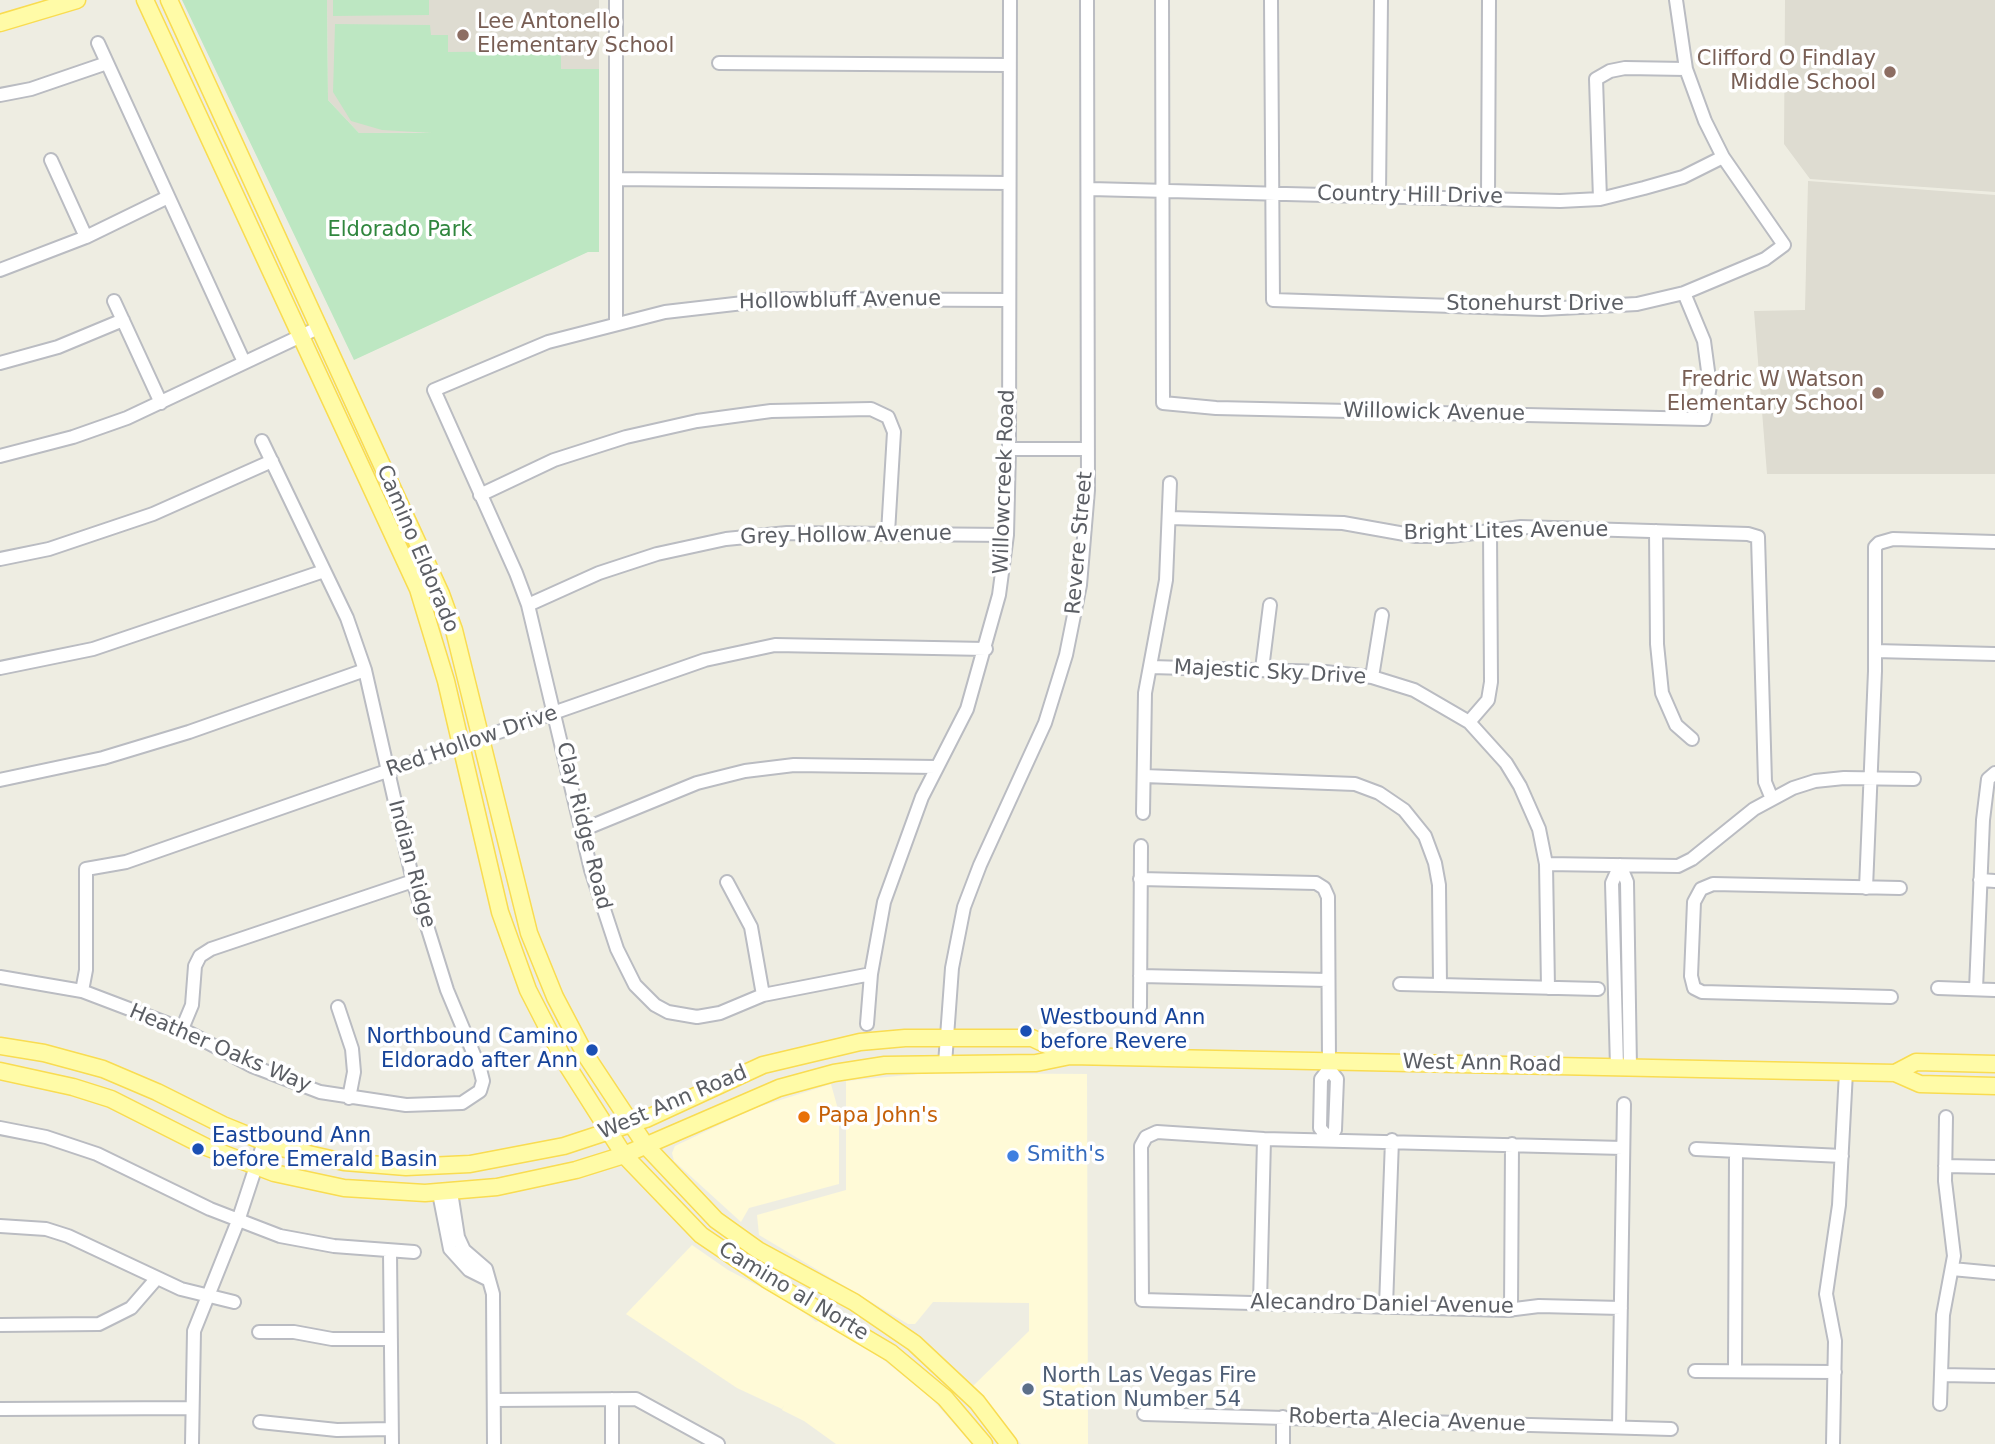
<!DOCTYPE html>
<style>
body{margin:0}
canvas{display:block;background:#eeede2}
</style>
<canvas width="1995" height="1444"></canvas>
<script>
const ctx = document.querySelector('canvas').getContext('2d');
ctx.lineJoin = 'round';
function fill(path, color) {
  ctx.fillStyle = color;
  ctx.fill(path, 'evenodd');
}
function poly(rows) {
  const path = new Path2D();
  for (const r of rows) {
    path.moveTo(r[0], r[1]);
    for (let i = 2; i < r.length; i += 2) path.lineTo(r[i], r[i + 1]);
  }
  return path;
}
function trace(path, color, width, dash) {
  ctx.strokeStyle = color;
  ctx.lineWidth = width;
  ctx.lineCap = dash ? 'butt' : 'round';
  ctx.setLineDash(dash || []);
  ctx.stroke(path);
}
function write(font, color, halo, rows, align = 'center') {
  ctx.font = font + ' "DejaVu Sans",sans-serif';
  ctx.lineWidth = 7;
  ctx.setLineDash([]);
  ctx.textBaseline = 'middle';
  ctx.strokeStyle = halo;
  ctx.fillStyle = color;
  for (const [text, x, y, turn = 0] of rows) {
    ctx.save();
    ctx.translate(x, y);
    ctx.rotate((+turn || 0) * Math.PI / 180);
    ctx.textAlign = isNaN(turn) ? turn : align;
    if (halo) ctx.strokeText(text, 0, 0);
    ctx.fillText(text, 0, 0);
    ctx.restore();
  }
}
fill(poly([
 [928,1073,1087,1074,1088,1444,1021,1444,973,1386,1029,1331,1029,1303,933,1302,915,1324,908,1324,759,1235,757,1215,846,1190,846,1081],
 [831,1084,839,1113,839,1184,749,1208,741,1222,674,1161,672,1153,675,1146,755,1108],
 [692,1245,728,1270,793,1304,816,1322,823,1320,860,1341,931,1398,972,1444,836,1444,804,1421,782,1410,784,1405,782,1409,737,1388,626,1314]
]), '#fffad7');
fill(poly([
 [327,0,599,0,599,132,359,133,328,100],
 [1785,0,1995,0,1995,192,1810,179,1784,144],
 [1808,181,1995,195,1995,474,1767,474,1754,311,1805,310]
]), '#dedcd1');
fill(poly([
 [182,0,327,0,328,100,359,133,432,133,382,130,351,121,333,92,335,24,430,25,431,35,448,35,448,52,561,51,561,69,599,69,599,252,588,252,354,360],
 [333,0,429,0,429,15,333,16]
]), '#bde7c2');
const minor = poly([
 [616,0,616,322],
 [1162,0,1163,403,1216,408,1704,419,1710,386,1704,341,1684,293],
 [1271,0,1273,300,1542,309,1637,304,1684,293,1765,259,1784,245,1723,157,1705,121,1686,69,1676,0],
 [98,43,244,362],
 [719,63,1009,65],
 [0,95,31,89,107,63],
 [51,160,86,237],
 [616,179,1009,183],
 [1090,189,1560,201,1600,199,1644,188,1683,177,1723,157],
 [1379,195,1381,0],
 [1488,197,1489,0],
 [1600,199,1596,79,1610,71,1625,68,1686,69],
 [0,270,86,237,168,197],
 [114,301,161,403],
 [0,363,58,347,123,320],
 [1009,449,1088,449],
 [0,456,73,437,127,418,320,327],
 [480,495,554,460,626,437,697,421,771,411,871,409,888,417,894,432,888,533],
 [1170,518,1343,523,1416,536,1451,536,1521,527,1748,534,1758,537,1765,782,1772,799],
 [1656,531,1657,644,1662,693,1676,725,1692,739],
 [0,559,49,549,153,514,272,461],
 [528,605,599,573,657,554,726,539,787,533,1007,535],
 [1875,651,1995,654],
 [1151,667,1325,672,1372,677,1414,690,1469,722,1506,763,1520,786,1539,829,1546,864,1548,988],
 [0,668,93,649,324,571],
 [1262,669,1270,605],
 [1372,677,1382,615],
 [1469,722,1488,700,1491,682,1490,530],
 [1144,776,1355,784,1379,793,1404,810,1425,836,1435,863,1439,885,1440,985],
 [0,780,103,758,189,732,365,670],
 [1143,813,1145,693,1166,580,1170,483],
 [582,830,697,783,745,771,794,765,936,767],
 [1546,864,1678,866,1692,859,1754,809,1793,788,1815,781,1844,778,1914,779],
 [1620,865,1627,882,1630,1067],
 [1140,879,1316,883,1324,888,1328,897,1329,1061,1329,1069,1321,1079,1320,1128,1329,1139,1335,1130,1337,1079,1329,1069],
 [1980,880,1995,881],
 [727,882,751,927,763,995],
 [1866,888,1875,671,1875,547,1879,543,1893,539,1995,542],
 [871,974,763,995,720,1013,697,1017,668,1012,655,1005,635,985,617,949,591,870,528,605,516,573,434,390,548,342,665,312,778,299,1009,300],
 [1140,976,1328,980],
 [0,977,82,991,182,1029,252,1066,320,1092,406,1105,462,1103,480,1091,483,1081,480,1069,447,990,413,881,365,670,347,618,262,441],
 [1400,984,1598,989],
 [1938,988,1995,990],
 [1976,989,1983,820,1988,779,1995,773],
 [82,991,86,970,86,869,126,862,705,660,775,645,986,649],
 [1891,997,1702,992,1694,988,1691,976,1694,902,1701,889,1713,884,1900,888],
 [338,1007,352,1049,354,1072,349,1098],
 [1140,1007,1141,846],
 [867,1024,871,974,884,902,922,797,967,709,999,595,1007,535,1009,449,1010,0],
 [182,1029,192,1005,195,966,200,956,211,949,413,881],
 [945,1064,952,968,964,907,980,865,1045,723,1066,655,1080,585,1088,490,1087,0],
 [1617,1067,1612,883,1620,865],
 [0,1128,46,1137,97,1154,210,1209,280,1236,334,1246,414,1252],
 [1696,1149,1842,1156],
 [1945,1166,1995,1167],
 [451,1192,458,1237,464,1250,486,1269,493,1294,494,1444],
 [439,1193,450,1249,469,1270,489,1280],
 [0,1226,46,1229,68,1236,181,1289,234,1302],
 [390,1252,392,1444],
 [1952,1269,1995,1273],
 [1260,1303,1264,1139],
 [1386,1306,1392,1140],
 [1621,1308,1539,1306,1507,1310,1142,1300,1141,1146,1146,1137,1157,1132,1264,1139,1623,1148],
 [1511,1310,1512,1144],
 [0,1325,99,1324,131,1308,157,1278],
 [259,1332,294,1332,332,1339,391,1339],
 [1735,1370,1736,1151],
 [1695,1371,1835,1372],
 [1941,1375,1995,1376],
 [612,1399,612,1444],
 [494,1400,636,1399,718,1444],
 [1940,1404,1943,1315,1954,1256,1945,1181,1946,1117],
 [0,1409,192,1408],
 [1144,1414,1671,1429],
 [260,1422,337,1430,391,1429],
 [1619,1427,1624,1104],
 [192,1444,194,1331,238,1221,264,1142],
 [1283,1444,1283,1417],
 [1833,1444,1835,1341,1826,1294,1839,1205,1846,1072]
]);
const major = poly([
 [145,0,418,589,446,681,500,912,528,990,565,1062,624,1155,701,1235,766,1279,891,1353,945,1398,984,1444],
 [169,0,441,594,454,630,529,933,555,997,585,1054,646,1146,716,1220,758,1250,854,1302,914,1343,977,1402,1009,1444],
 [0,23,77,0],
 [0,1046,44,1053,103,1069,157,1092,223,1125,277,1147,344,1162,406,1167,470,1164,564,1146,646,1119,763,1065,860,1042,905,1038,1032,1038,1070,1056],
 [0,1071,73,1087,111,1099,206,1147,274,1173,344,1188,425,1193,497,1187,576,1170,624,1155,779,1088,834,1073,885,1065,1036,1063,1070,1056,1895,1073,1920,1084,1995,1086],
 [1895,1073,1916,1062,1995,1064]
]);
trace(minor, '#babcc2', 16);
trace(major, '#f9dc51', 19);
trace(minor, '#fff', 12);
trace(major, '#fffba7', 16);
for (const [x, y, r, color] of [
 [463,35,7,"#8d6e63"],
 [1890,72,7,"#8d6e63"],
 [1878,393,7,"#8d6e63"],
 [1026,1031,7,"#1a4fb4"],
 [592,1050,7,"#1a4fb4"],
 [804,1117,7,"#e8710a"],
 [198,1149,7,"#1a4fb4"],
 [1013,1156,7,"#3f7fe0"],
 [1028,1389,7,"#5c6f8a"]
]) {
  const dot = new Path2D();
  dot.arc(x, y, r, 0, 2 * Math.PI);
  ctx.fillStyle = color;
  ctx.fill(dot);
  trace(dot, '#fff', 2.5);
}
write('21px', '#785e54', '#fff', [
 ["Lee Antonello",477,23,"left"],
 ["Elementary School",477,47,"left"],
 ["Clifford O Findlay",1876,60],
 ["Middle School",1876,84],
 ["Fredric W Watson",1864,381],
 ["Elementary School",1864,405]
], 'right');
write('21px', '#5b5e64', '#fff', [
 ["Country Hill Drive",1410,196,1],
 ["Hollowbluff Avenue",840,301,-1],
 ["Stonehurst Drive",1535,305],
 ["Willowick Avenue",1434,413,1],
 ["Willowcreek Road",1005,482,-88],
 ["Bright Lites Avenue",1506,532,-1],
 ["Grey Hollow Avenue",846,536,-1],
 ["Revere Street",1080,543,-85],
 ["Camino Eldorado",417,549,67],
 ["Majestic Sky Drive",1270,673,3],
 ["Red Hollow Drive",472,742,-19],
 ["Clay Ridge Road",583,826,76],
 ["Indian Ridge",411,864,75],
 ["Heather Oaks Way",220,1049,23],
 ["West Ann Road",1482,1064,1],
 ["West Ann Road",673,1103,-23],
 ["Camino al Norte",793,1292,31],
 ["Alecandro Daniel Avenue",1382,1305,1],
 ["Roberta Alecia Avenue",1407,1421,2]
]);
write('21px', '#30863e', '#fff', [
 ["Eldorado Park",400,231]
]);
write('21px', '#164399', '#fff', [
 ["Westbound Ann",1040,1019],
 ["before Revere",1040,1043],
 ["Northbound Camino",578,1038,"right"],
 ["Eldorado after Ann",578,1062,"right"],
 ["Eastbound Ann",212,1137],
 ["before Emerald Basin",212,1161]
], 'left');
write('21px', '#c56008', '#fff', [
 ["Papa John's",818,1117]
], 'left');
write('21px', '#366cbe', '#fff', [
 ["Smith's",1027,1156]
], 'left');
write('21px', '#4e5e75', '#fff', [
 ["North Las Vegas Fire",1042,1377],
 ["Station Number 54",1042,1401]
], 'left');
</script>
